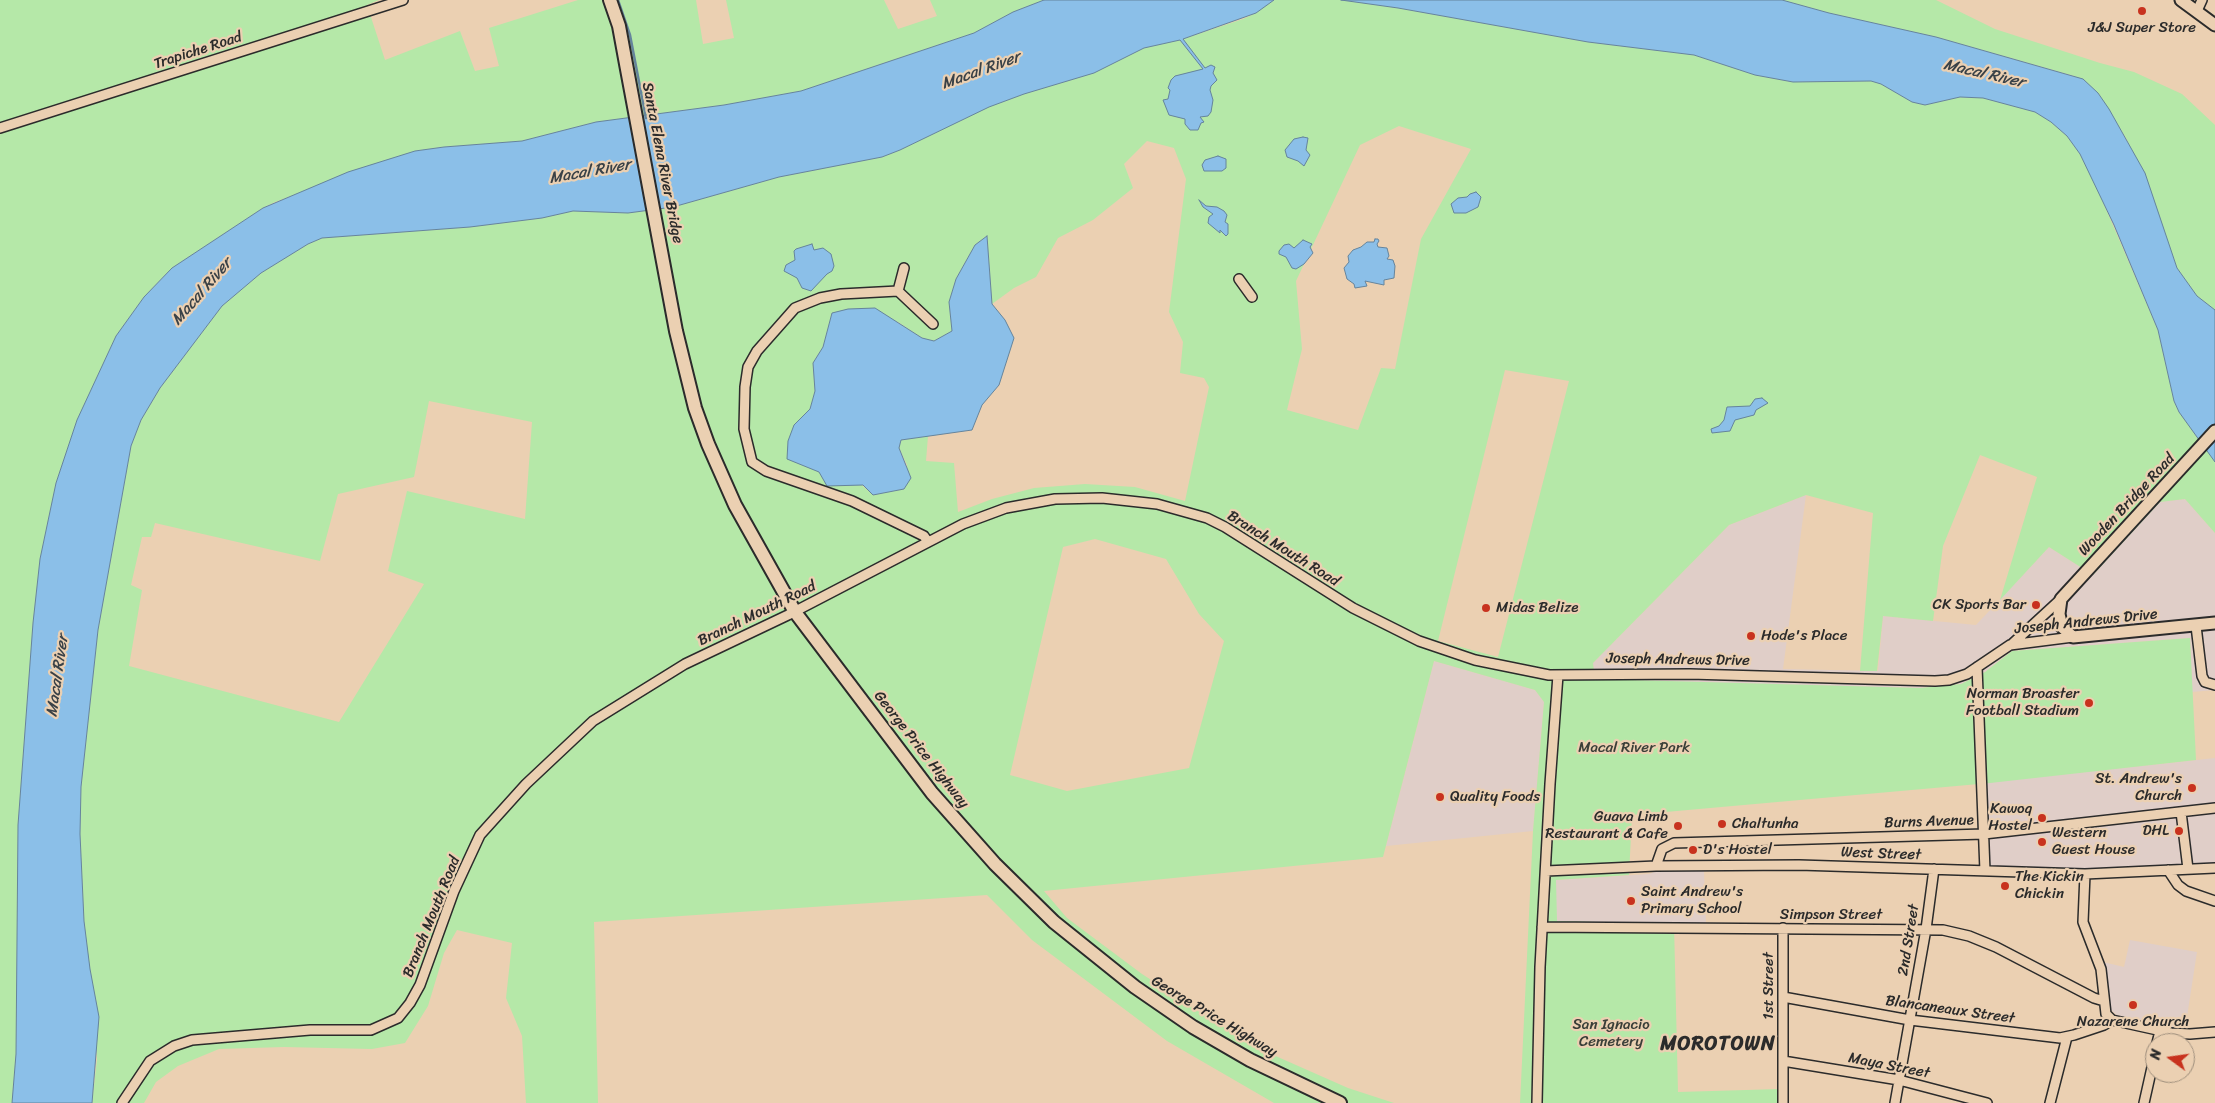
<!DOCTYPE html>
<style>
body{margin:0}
#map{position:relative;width:2215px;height:1103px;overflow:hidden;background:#ebd0b2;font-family:Sriracha,sans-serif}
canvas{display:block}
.north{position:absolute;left:2145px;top:1033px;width:50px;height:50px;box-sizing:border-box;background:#ebd0b2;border:1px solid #9e8e7c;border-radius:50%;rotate:284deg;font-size:14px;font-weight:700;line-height:20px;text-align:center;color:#2b2b2b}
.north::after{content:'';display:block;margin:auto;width:18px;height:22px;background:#c8321e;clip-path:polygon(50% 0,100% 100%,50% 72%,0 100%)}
</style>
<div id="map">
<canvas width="2215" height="1103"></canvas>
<div class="north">N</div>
</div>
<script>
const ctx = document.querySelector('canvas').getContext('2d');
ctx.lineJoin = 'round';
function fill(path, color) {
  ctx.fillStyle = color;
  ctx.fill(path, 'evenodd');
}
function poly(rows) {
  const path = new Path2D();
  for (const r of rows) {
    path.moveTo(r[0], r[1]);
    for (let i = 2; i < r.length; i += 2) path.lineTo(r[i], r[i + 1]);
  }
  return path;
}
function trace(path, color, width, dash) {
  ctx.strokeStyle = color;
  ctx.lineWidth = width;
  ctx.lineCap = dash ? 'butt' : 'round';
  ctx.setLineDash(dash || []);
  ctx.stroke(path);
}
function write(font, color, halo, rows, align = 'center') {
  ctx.font = font + ' Sriracha,sans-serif';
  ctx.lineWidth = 4.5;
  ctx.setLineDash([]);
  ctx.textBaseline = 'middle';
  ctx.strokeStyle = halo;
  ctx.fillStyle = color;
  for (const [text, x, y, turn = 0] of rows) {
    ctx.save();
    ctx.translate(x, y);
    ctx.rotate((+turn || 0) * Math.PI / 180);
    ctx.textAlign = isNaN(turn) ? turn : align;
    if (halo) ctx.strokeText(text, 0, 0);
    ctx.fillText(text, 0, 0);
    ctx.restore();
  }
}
fill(poly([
 [1806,495,1783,669,1878,671,1883,616,1976,625,2049,547,2093,575,2159,502,2185,499,2215,533,2215,690,2192,692,2190,638,2012,651,1985,672,1961,684,1920,688,1595,680,1593,663,1729,525],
 [1434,661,1535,690,1544,702,1533,831,1386,846],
 [2215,758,2215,868,2162,870,1983,870,1983,783],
 [1656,871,1704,871,1706,925,1556,921,1556,880,1649,874],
 [2130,940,2197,952,2185,1030,2120,1018,2110,1009,2107,976,2103,962,2124,967]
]), '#e0cec8');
fill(poly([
 [0,0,379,0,367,5,385,60,460,31,475,71,499,66,489,28,578,0,602,0,613,28,620,64,633,61,623,16,617,0,696,0,703,44,734,38,726,0,884,0,898,29,937,16,930,0,1044,0,1013,12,974,33,801,91,724,105,596,122,522,141,444,147,415,151,275,202,263,208,172,268,144,297,116,336,77,421,56,483,40,559,33,623,18,825,16,1054,12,1103,0,1103],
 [1274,0,1341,0,1398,8,1588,42,1694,55,1755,75,1792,82,1871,81,1881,84,1912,102,1925,105,1960,97,1983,98,2035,112,2051,122,2067,136,2080,154,2097,188,2158,330,2174,401,2179,412,2215,462,2215,533,2185,499,2160,502,2093,575,2049,547,2000,600,2037,477,1980,455,1943,546,1933,621,1883,616,1877,671,1860,671,1873,513,1806,495,1729,525,1593,663,1595,679,1920,688,1961,684,1985,672,2012,651,2190,638,2196,760,1990,783,1632,815,1629,875,1556,880,1557,921,1674,924,1678,1092,1780,1089,1780,1103,1520,1103,1533,831,1544,702,1535,690,1434,661,1383,857,1044,891,1067,918,1142,974,1253,1046,1348,1088,1394,1103,1274,1103,1167,1041,1032,940,987,895,594,922,598,1103,526,1103,522,1036,506,998,512,943,457,930,444,953,428,1006,405,1043,372,1049,284,1047,219,1049,178,1066,156,1082,144,1103,92,1103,97,1059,84,920,80,834,81,787,98,630,131,446,141,420,160,388,222,306,261,273,308,244,322,238,470,227,542,218,573,211,628,213,673,207,779,177,882,157,900,150,988,107,1024,94,1094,73,1144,48,1183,39,1243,19,1256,13],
 [1399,126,1471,149,1421,239,1395,369,1381,368,1358,430,1287,410,1302,349,1296,281,1360,145],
 [1147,141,1174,148,1186,179,1169,312,1183,342,1180,373,1204,378,1209,387,1185,501,1135,487,1085,484,1034,488,992,499,958,512,954,463,926,461,928,436,901,440,899,448,907,465,904,489,873,495,794,425,810,409,815,391,813,363,823,347,832,313,898,322,922,338,934,341,952,331,949,302,956,279,975,245,987,236,992,304,1014,288,1036,277,1058,238,1093,220,1133,188,1124,164],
 [1505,370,1569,381,1498,657,1438,641],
 [429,401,532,422,525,519,407,491,388,571,424,584,339,722,129,666,142,590,131,585,142,537,151,537,155,523,320,561,338,494,414,477],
 [1095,539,1166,559,1199,614,1224,641,1189,768,1067,791,1010,775,1063,547],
 [1782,0,1936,0,1995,29,2100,63,2134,72,2182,94,2215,125,2215,310,2197,296,2177,268,2156,210,2127,140,2098,93,2074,76,1936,37,1829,13]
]), '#b5e8a8');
const water = poly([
 [1044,0,1274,0,1256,13,1183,39,1205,68,1211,65,1215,67,1213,73,1217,80,1211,86,1210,90,1213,100,1211,112,1208,116,1200,117,1204,122,1201,123,1198,130,1190,130,1185,124,1185,119,1169,115,1163,100,1168,99,1170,90,1168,88,1171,80,1175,76,1203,69,1180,40,1144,48,1094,73,1024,94,989,107,900,150,882,157,779,177,673,207,628,213,573,211,542,218,470,227,322,238,308,244,261,273,222,306,160,388,141,420,131,446,98,630,81,787,80,834,84,921,90,969,99,1017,92,1103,12,1103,16,1054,18,825,33,623,40,559,56,483,77,420,116,336,144,297,172,268,263,208,348,172,415,151,444,147,522,141,596,122,724,105,801,91,974,33,1013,12,1044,0],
 [1341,0,1782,0,1829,13,1936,37,2083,79,2098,93,2109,109,2145,173,2177,268,2197,296,2215,310,2215,462,2179,412,2174,401,2158,330,2114,225,2080,154,2067,136,2051,122,2035,112,1983,98,1960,97,1925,105,1912,102,1881,84,1871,81,1793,82,1755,75,1694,55,1588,42,1398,8,1341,0],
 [1303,137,1308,138,1306,150,1310,155,1304,166,1298,161,1287,157,1285,150,1294,139,1303,137],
 [1218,156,1226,159,1226,168,1222,171,1204,171,1202,165,1205,160,1218,156],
 [1476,192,1481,197,1478,207,1466,213,1454,213,1451,204,1458,198,1467,197,1470,194,1476,192],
 [1199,200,1206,206,1217,207,1224,211,1227,215,1225,222,1228,224,1228,234,1226,236,1220,230,1220,233,1208,223,1209,217,1213,214,1203,207,1199,200],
 [987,236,992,304,1005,320,1014,338,999,385,982,405,972,430,901,440,899,448,911,478,904,489,873,495,863,485,827,486,819,472,787,459,788,441,794,425,810,409,815,391,813,363,823,347,832,313,848,309,875,308,922,338,934,341,952,331,949,302,956,279,975,245,987,236],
 [1375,239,1378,239,1379,241,1377,244,1378,247,1387,248,1389,256,1387,259,1393,260,1395,266,1394,278,1384,280,1384,285,1365,281,1367,286,1355,288,1354,284,1347,279,1344,268,1349,262,1348,256,1353,250,1361,247,1367,242,1374,242,1375,239],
 [1303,240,1312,244,1310,247,1313,253,1304,264,1296,269,1292,268,1286,257,1279,254,1279,251,1284,245,1289,244,1294,248,1303,240],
 [812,244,814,250,823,248,831,254,834,266,832,271,827,274,811,291,802,288,797,278,784,271,786,265,795,260,794,251,796,249,812,244],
 [1762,398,1768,403,1756,410,1754,415,1735,420,1730,431,1712,433,1711,429,1719,426,1724,420,1727,407,1750,406,1755,399,1762,398]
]);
fill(water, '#8bbfe8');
trace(water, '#65849c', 1);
trace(poly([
 [618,0,630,35,646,118]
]), '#65849c', 2.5);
const minor = poly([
 [2197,11,2202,0],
 [0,128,403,0],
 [904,268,898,291,841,294,820,298,795,308,757,351,748,367,745,387,744,429,752,462,766,471,852,501,924,536,928,542],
 [1239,279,1252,297],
 [898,291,933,324],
 [2196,626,2202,676,2205,682,2215,685],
 [2011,645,2061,599],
 [1977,667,1985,871],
 [2181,812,2188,869],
 [1656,866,1662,849,1674,843,1984,834,2215,808],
 [2168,870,2178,885,2186,891,2215,901],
 [1546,871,1656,866,1799,865,2085,874,2215,868],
 [2085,874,2083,922,2101,969,2106,1014,2112,1020],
 [1542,927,1943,930,1969,936,1996,947,2094,998,2104,1001],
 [1783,997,1910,1020,2060,1038,2074,1035,2104,1025,2112,1020],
 [2112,1020,2171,1033,2190,1034,2215,1032],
 [2157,1043,2160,1031],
 [1783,1061,1899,1080,1987,1103],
 [122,1103,150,1061,174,1046,192,1040,310,1030,371,1030,398,1018,410,1003,420,985,454,891,480,835,526,784,593,721,685,664,788,615,963,524,1006,508,1055,499,1102,498,1157,504,1207,518,1225,527,1353,608,1419,641,1475,660,1549,675,1690,674,1935,681,1949,680,1967,674,2010,645,2073,637],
 [1537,1103,1540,967,1550,784,1558,675],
 [1783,1103,1783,928],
 [1895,1103,1926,929,1934,869],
 [2050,1103,2067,1037],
 [2144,1103,2155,1054]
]);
const major = poly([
 [2181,0,2215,25],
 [2215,431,2061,599,2059,614,2062,627,2073,637,2215,623]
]);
const highway = poly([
 [610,0,619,26,626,64,676,331,695,408,708,444,735,505,795,612,932,793,995,864,1054,922,1135,987,1193,1027,1250,1060,1340,1103]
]);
trace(minor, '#2b2b2b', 12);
trace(major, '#2b2b2b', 15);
trace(highway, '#2b2b2b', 16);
trace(minor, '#ebd0b2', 9);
trace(major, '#ebd0b2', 11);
trace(highway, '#ebd0b2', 12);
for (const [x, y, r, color] of [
 [2142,11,5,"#c8321e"],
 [2036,605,5,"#c8321e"],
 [1486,608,5,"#c8321e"],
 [1751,636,5,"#c8321e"],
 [2089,703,5,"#c8321e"],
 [2192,788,5,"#c8321e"],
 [1440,797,5,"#c8321e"],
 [2042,818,5,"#c8321e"],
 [1722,824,5,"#c8321e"],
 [1678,826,5,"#c8321e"],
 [2179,831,5,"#c8321e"],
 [2042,842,5,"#c8321e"],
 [1693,850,5,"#c8321e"],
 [2005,886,5,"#c8321e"],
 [1631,901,5,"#c8321e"],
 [2133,1005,5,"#c8321e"]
]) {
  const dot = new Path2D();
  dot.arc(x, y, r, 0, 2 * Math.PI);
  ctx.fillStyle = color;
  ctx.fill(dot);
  trace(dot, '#ebd0b2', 2);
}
write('15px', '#2b2b2b', '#ebd0b2', [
 ["J&J Super Store",2142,28,"center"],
 ["CK Sports Bar",2026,605,"right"],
 ["Midas Belize",1496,608],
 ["Hode's Place",1761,636],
 ["Norman Broaster",2079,694,"right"],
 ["Football Stadium",2079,711,"right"],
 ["St. Andrew's",2182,779,"right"],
 ["Church",2182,796,"right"],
 ["Quality Foods",1450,797],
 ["Kawoq",2032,809,"right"],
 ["Hostel",2032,826,"right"],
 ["Guava Limb",1668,817,"right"],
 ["Restaurant & Cafe",1668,834,"right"],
 ["Chaltunha",1732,824],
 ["DHL",2169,831,"right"],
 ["Western",2052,833],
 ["Guest House",2052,850],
 ["D's Hostel",1703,850],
 ["The Kickin",2015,877],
 ["Chickin",2015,894],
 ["Saint Andrew's",1641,892],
 ["Primary School",1641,909],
 ["Nazarene Church",2133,1022,"center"]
], 'left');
write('15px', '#2b2b2b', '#ebd0b2', [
 ["Trapiche Road",198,51,-18],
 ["Santa Elena River Bridge",662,163,79],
 ["Wooden Bridge Road",2127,505,-47],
 ["Branch Mouth Road",1283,549,32],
 ["Branch Mouth Road",757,614,-26],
 ["Joseph Andrews Drive",2086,622,-6],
 ["Joseph Andrews Drive",1678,660,1],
 ["George Price Highway",921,750,52],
 ["Burns Avenue",1929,822,-2],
 ["West Street",1881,854,2],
 ["Simpson Street",1831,915],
 ["Branch Mouth Road",432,917,-68],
 ["2nd Street",1909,940,-81],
 ["1st Street",1769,986,-90],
 ["Blancaneaux Street",1950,1010,8],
 ["George Price Highway",1214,1017,31],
 ["Maya Street",1889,1066,11]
]);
write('15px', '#393e38', '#ebd0b2', [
 ["Macal River Park",1634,748],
 ["San Ignacio",1611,1025],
 ["Cemetery",1611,1042]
]);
write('italic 16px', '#394147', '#ebd0b2', [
 ["Macal River",981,71,-20],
 ["Macal River",1984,74,13],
 ["Macal River",590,172,-10],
 ["Macal River",202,292,-49],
 ["Macal River",58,676,-82]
]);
ctx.letterSpacing = '1px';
write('bold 20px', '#2b2b2b', '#ebd0b2', [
 ["MOROTOWN",1718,1045]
]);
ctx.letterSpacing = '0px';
</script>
